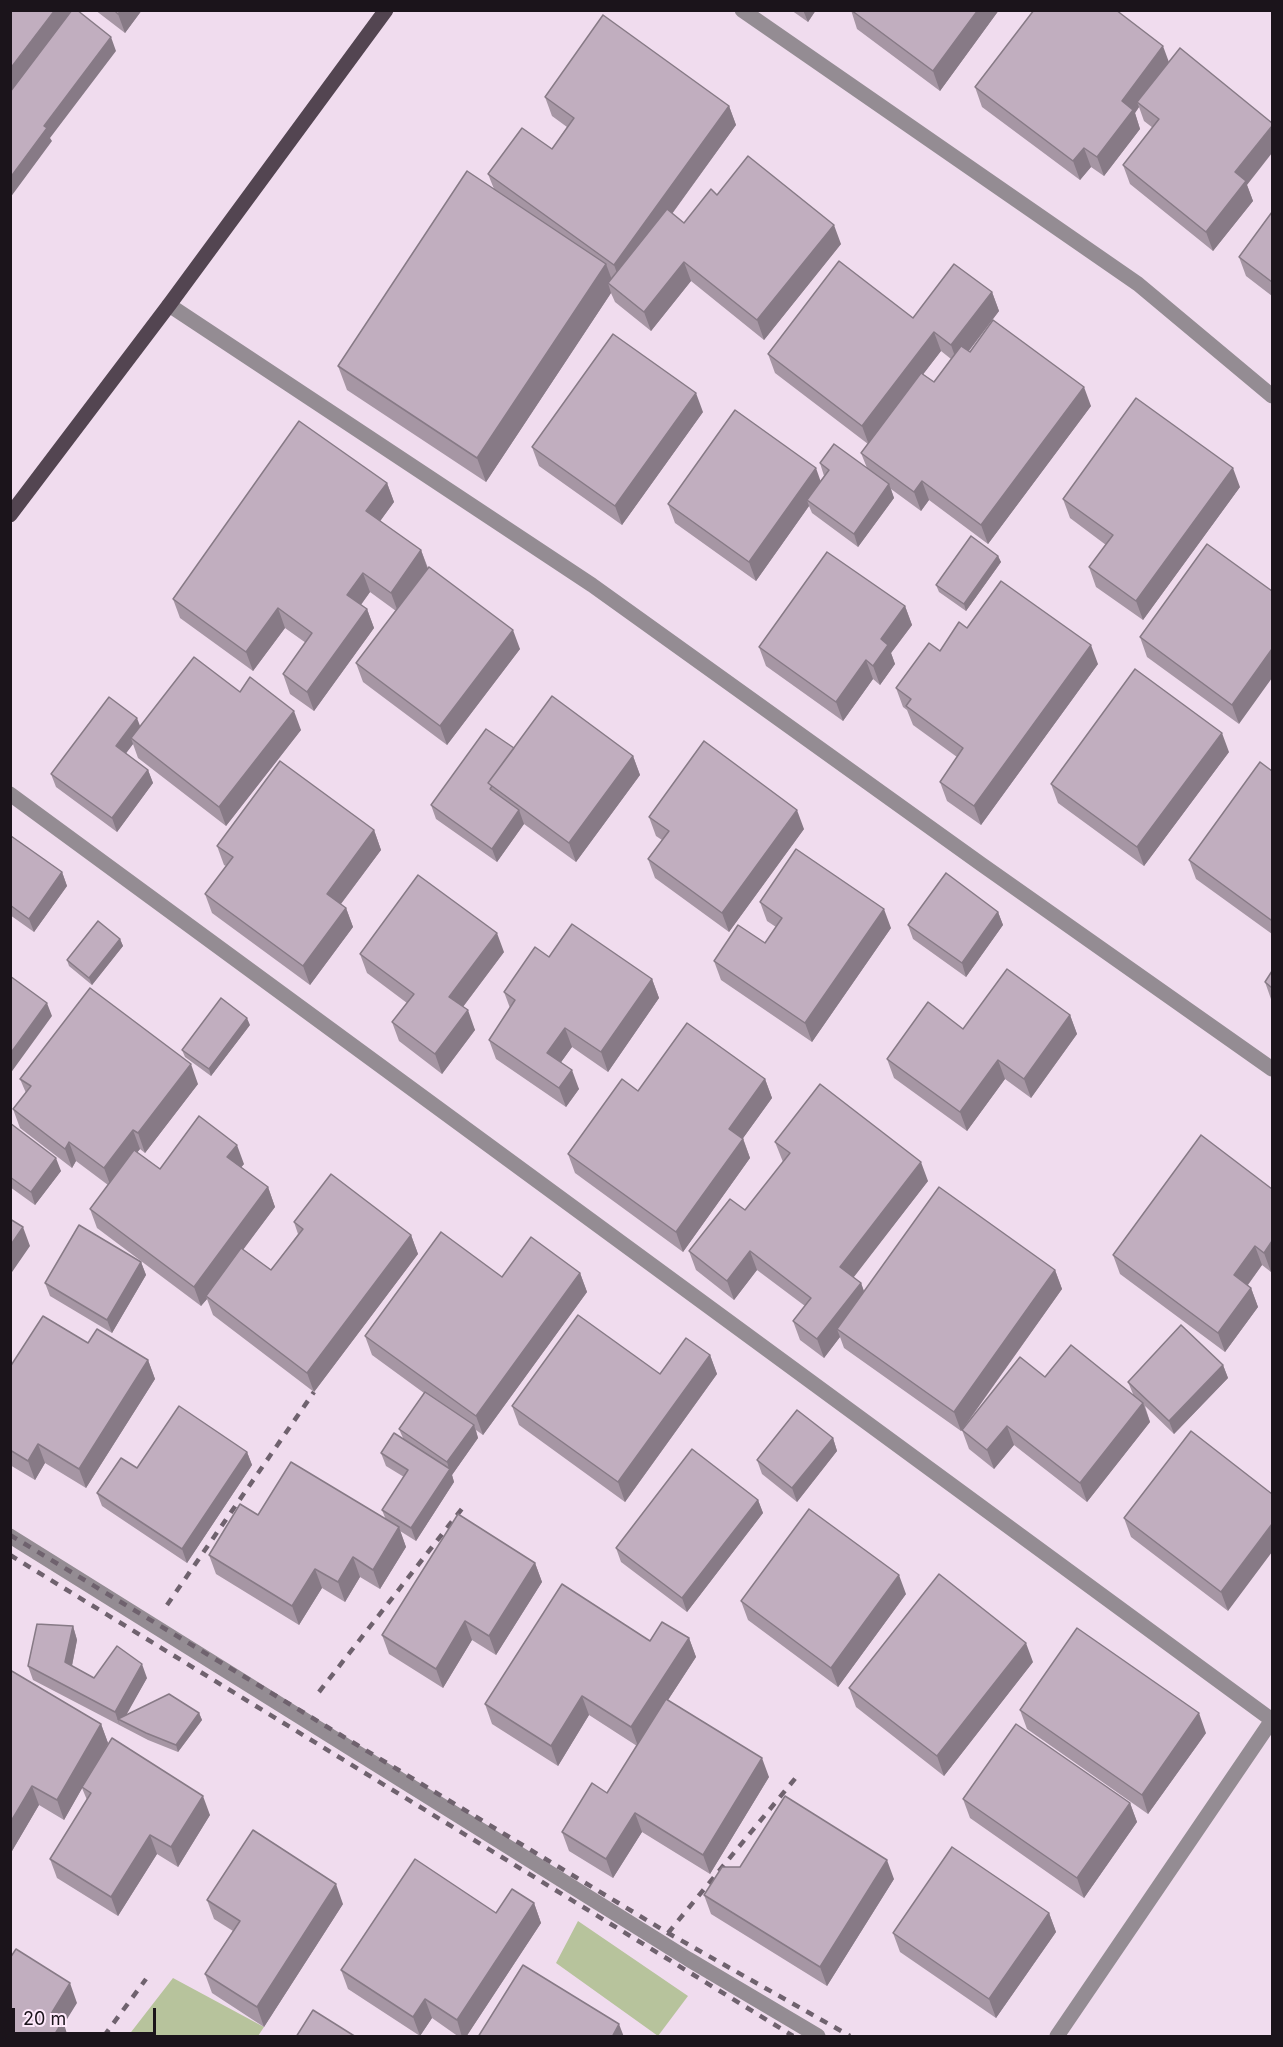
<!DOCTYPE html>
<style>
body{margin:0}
#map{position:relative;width:1283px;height:2047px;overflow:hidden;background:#f0dcee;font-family:Inter,sans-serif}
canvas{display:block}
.frame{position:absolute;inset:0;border:12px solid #1b141b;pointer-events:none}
.scale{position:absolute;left:12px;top:2008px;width:144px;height:27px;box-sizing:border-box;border:3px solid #1b141b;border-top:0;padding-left:8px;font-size:18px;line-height:21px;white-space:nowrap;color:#1b141b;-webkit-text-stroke:4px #fee9fb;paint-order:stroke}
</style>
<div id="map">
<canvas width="1283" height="2047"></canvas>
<div class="frame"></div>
<div class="scale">20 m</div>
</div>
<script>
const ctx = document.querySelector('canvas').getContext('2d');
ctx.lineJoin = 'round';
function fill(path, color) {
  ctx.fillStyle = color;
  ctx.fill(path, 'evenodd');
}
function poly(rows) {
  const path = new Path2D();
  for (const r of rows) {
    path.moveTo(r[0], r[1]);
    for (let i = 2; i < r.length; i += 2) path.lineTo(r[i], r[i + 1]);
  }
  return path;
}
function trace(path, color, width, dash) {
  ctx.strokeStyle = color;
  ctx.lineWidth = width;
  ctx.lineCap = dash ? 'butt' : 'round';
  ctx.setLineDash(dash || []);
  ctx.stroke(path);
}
fill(poly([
 [578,1921,688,1996,658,2036,556,1963],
 [173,1978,264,2027,258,2036,128,2036]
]), '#b7c39c');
trace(poly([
 [742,10,1138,284,1272,396],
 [169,305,592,585,981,864,1272,1069],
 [10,794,1272,1720],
 [10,1536,688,1959,818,2036],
 [1057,2036,1272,1720]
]), '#948c93', 15);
trace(poly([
 [10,515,169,305,386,10]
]), '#534551', 15);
trace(poly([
 [10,1535,668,1933,850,2036],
 [10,1555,793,2036],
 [167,1605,314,1392],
 [319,1692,464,1506],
 [668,1933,798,1775],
 [104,2036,146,1979]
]), '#6f626e', 4.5, [8, 8]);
fill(poly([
 [95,10,142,10,125,33],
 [791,10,816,10,808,22],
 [851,10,999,10,940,91,857,29],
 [1169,62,1247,185,1253,201,1213,251,1130,184,1123,165,1153,128,1144,121,1139,107,1135,113,1140,129,1104,176,1091,167,1080,180,982,107,975,87],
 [545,97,729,106,736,125,672,214,684,223,717,195,841,244,764,340,691,281,651,331,615,302,611,293,486,482,347,390,338,366,494,189,488,174,552,149,567,127,552,116],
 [1272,212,1272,296,1246,276,1239,257],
 [992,292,999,311,969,351,1091,406,988,544,929,500,921,511,891,489,894,498,858,547,812,513,809,506,756,581,675,523,668,504,820,481,824,476,820,463,867,468,861,453,868,444,775,373,768,354,913,318],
 [941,351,951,359,934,382,923,374],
 [703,412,622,525,539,466,532,447],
 [387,483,394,502,380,521,421,550,428,568,520,649,447,745,363,682,356,663,396,611,370,592,361,605,367,609,374,628,314,711,290,694,283,674,306,643,285,628,253,671,180,618,173,599],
 [1240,487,1143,620,1096,587,1089,567,1106,545,1070,518,1063,499],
 [1207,544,1239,724,1147,657,1140,637],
 [998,556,1001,562,966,611,939,592,936,585],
 [905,606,912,625,891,653,895,664,880,685,873,679,843,721,766,666,759,647],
 [967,628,1098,664,981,825,947,801,940,782,957,757,913,725,907,710,903,707,896,688],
 [240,692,301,730,226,826,138,758,133,744,126,753,148,770,153,783,117,832,56,787,51,774,140,726],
 [514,748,633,756,640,775,576,862,524,824,497,862,436,819,431,805],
 [1229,752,1144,866,1058,803,1051,784],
 [1272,771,1272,934,1196,879,1189,860],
 [649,817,804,829,729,932,655,878,648,859,662,840,656,836],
 [374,830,381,850,341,904,346,908,353,927,310,985,212,913,205,894,226,866,224,865,217,846],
 [10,838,62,872,67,886,34,932,10,915],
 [760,902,891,928,812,1042,721,980,714,961,765,943,776,927,767,921],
 [998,912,1003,925,966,977,913,939,908,925],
 [120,939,123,946,92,985,69,966,67,960],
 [504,952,463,1007,475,1030,442,1074,399,1041,392,1022,407,1003,367,973,360,954],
 [549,957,652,979,659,998,608,1072,572,1047,561,1062,579,1089,566,1107,496,1059,489,1040,510,1008,504,992],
 [1272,971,1272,1002,1265,982],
 [1070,1015,1077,1034,1031,1098,1005,1079,967,1131,894,1078,887,1059],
 [250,1025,211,1076,185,1057,182,1050],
 [20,1079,198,1084,145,1153,140,1149,137,1152,160,1169,244,1164,241,1167,268,1187,275,1207,243,1249,271,1270,298,1234,294,1222,411,1235,418,1254,314,1392,213,1315,207,1299,201,1306,97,1228,90,1209,108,1185,76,1161,72,1168,20,1128,13,1109,26,1093],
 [765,1079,772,1098,743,1138,750,1158,683,1252,575,1173,568,1154,638,1091],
 [10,1123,61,1171,35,1205,10,1187],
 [775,1142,928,1181,853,1277,861,1283,864,1292,1055,1270,1062,1289,963,1429,1045,1377,1133,1394,1128,1382,1223,1365,1228,1378,1174,1434,1145,1406,1150,1422,1087,1502,1014,1445,994,1469,969,1449,962,1430,961,1431,844,1348,840,1337,824,1358,800,1340,793,1321,805,1306,757,1270,734,1300,696,1270,689,1251,745,1210,783,1162],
 [1272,1189,1271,1272,1262,1265,1248,1285,1251,1288,1258,1307,1225,1352,1120,1274,1113,1255],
 [141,1262,146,1275,112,1333,50,1296,45,1283],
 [580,1273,587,1292,483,1435,476,1430,478,1438,452,1475,454,1482,416,1541,400,1531,406,1547,380,1589,360,1577,345,1602,322,1588,299,1625,216,1574,209,1555,258,1515,386,1520,382,1510,404,1477,386,1466,381,1453,403,1438,399,1429,424,1393,372,1355,365,1336,502,1277],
 [88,1343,148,1360,155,1379,86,1488,45,1463,35,1480,10,1465,10,1367],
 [710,1355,717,1374,625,1502,519,1425,512,1406,660,1374],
 [1191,1431,1228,1611,1131,1537,1124,1518],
 [833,1438,837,1451,797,1502,762,1474,757,1460],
 [247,1452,252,1465,187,1563,102,1506,97,1493,137,1468],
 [758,1500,763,1513,687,1612,621,1562,616,1548],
 [535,1563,542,1582,496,1655,472,1640,443,1688,389,1654,382,1635],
 [906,1594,838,1687,748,1620,741,1601],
 [73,1626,77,1640,72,1666,94,1678,147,1678,126,1714,199,1713,202,1720,178,1752,148,1740,33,1680,28,1666],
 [689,1638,696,1657,668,1700,769,1777,710,1874,642,1832,613,1878,569,1851,562,1832,607,1793,637,1746,589,1715,558,1766,492,1724,485,1704,650,1641],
 [1033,1662,944,1776,856,1707,849,1688],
 [10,1670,101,1724,108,1743,210,1815,178,1867,157,1854,118,1916,57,1878,50,1859,87,1800,82,1788,64,1820,39,1805,12,1851,10,1850],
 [1020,1710,1206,1733,1148,1814,1027,1729],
 [963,1799,1130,1803,1137,1822,1084,1898,970,1818],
 [740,1867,894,1879,827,1986,711,1914,704,1895],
 [207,1900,343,1904,264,2027,212,1993,205,1974,233,1931,214,1919],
 [534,1903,541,1923,466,2037,459,2037,432,2018,420,2036,348,1989,341,1970,496,1913],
 [1049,1913,1056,1932,996,2018,900,1952,893,1933]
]), '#a696a4');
fill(poly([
 [55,10,76,10,10,98,10,69],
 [121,10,142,10,125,33,118,14],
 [803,10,816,10,808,22],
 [978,10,999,10,940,91,933,71],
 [111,37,116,51,50,138,52,141,10,198,10,178,44,126],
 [1163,46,1170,65,1137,102,1139,107,1135,113,1140,129,1104,176,1097,157,1122,101],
 [729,106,736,125,621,284,614,265],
 [1272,126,1272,153,1247,185,1253,201,1213,251,1206,232,1235,172],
 [1084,148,1091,167,1080,180,1073,161],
 [834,225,841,244,764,340,757,320],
 [684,262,691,281,651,331,644,312],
 [606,264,615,288,608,283,611,293,486,482,477,458],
 [992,292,999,311,958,365,951,345],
 [934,332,941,351,869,445,862,426],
 [1084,387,1091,406,988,544,981,525],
 [696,393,703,412,622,525,615,506],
 [816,468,823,488,807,500,809,506,756,581,749,562],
 [1233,468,1240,487,1143,620,1136,601],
 [922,481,929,500,921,511,914,492],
 [387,483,394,502,373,531,366,511],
 [889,484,894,498,858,547,854,534],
 [421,550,428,570,398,612,391,593],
 [998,556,1001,562,966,611,964,604],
 [363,573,370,592,354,614,347,595],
 [905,606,912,625,891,653,895,664,880,685,873,666,881,639],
 [278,608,285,628,253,671,246,652],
 [367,609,374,628,314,711,307,692],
 [513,630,520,649,447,745,440,726],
 [1091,645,1098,664,981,825,974,806],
 [1272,649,1272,678,1239,724,1232,705],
 [866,660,873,679,843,721,836,702],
 [294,711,301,730,226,826,219,807],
 [137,718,142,731,131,738,133,744,121,760,116,746],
 [1222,733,1229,752,1144,866,1137,847],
 [633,756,640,775,576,862,569,843],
 [148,770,153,783,117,832,112,818],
 [519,810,524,824,497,862,492,849],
 [797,810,804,829,729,932,722,913],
 [374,830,381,850,334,913,327,894],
 [62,872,67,886,34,932,29,919],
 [346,908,353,927,310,985,303,966],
 [884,909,891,928,812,1042,805,1023],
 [998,912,1003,925,966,977,962,963],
 [497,933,504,952,456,1016,449,997],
 [120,939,123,946,92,985,89,978],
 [652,979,659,998,608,1072,601,1052],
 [47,1003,52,1016,10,1074,10,1054],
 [468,1010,475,1030,442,1074,435,1054],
 [1070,1015,1077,1034,1031,1098,1024,1079],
 [247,1018,250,1025,211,1076,209,1069],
 [565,1028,572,1047,554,1072,547,1053],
 [998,1060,1005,1079,967,1131,960,1112],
 [191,1064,198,1084,145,1153,138,1133],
 [572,1070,579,1089,566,1107,559,1088],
 [765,1079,772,1098,736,1148,729,1129],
 [133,1130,140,1149,111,1187,104,1168],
 [743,1139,750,1158,683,1252,676,1232],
 [69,1142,76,1161,72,1168,65,1149],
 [237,1145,244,1164,234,1176,227,1157],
 [56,1158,61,1171,35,1205,31,1192],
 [921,1162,928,1181,847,1286,840,1267],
 [268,1187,275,1207,208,1297,206,1296,207,1299,201,1306,194,1287],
 [23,1227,30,1246,10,1275,10,1246],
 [411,1235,418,1254,314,1392,307,1373],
 [1272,1241,1272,1270,1271,1272,1264,1253],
 [1255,1246,1262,1265,1241,1294,1234,1275],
 [750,1251,757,1270,734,1300,727,1281],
 [141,1262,146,1275,112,1333,107,1320],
 [1055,1270,1062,1289,961,1431,954,1412],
 [580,1273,587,1292,483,1435,476,1416],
 [861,1283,868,1302,837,1329,840,1337,824,1358,817,1339],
 [1251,1288,1258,1307,1225,1352,1218,1333],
 [710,1355,717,1374,625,1502,618,1482],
 [148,1360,155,1379,86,1488,79,1469],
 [1223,1365,1228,1378,1174,1434,1169,1421],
 [1143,1403,1150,1422,1087,1502,1080,1483],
 [474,1425,478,1438,452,1475,454,1482,416,1541,411,1528,449,1469,447,1462],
 [1007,1426,1014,1445,994,1469,987,1450],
 [833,1438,837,1451,797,1502,792,1488],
 [38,1444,45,1463,35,1480,28,1461],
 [247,1452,252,1465,187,1563,182,1549],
 [758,1500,763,1513,687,1612,682,1598],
 [1272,1524,1272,1552,1228,1611,1221,1592],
 [399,1527,406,1547,380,1589,373,1570],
 [353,1557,360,1577,345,1602,338,1582],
 [535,1563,542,1582,496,1655,489,1636],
 [315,1569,322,1588,299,1625,292,1606],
 [899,1575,906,1594,838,1687,831,1668],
 [465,1621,472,1640,443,1688,436,1669],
 [73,1626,77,1640,70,1675,65,1662],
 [689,1638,696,1657,638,1746,631,1727],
 [1026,1643,1033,1662,944,1776,937,1756],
 [142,1664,147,1678,123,1721,118,1719,120,1726,115,1712],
 [582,1696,589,1715,558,1766,551,1746],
 [199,1713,202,1720,178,1752,176,1745],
 [1199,1713,1206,1733,1148,1814,1142,1795],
 [101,1724,108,1743,64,1820,57,1800],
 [762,1758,769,1777,710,1874,703,1855],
 [32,1786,39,1805,12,1851,10,1847,10,1823],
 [203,1796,210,1815,178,1867,171,1847],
 [1130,1803,1137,1822,1084,1898,1077,1878],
 [635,1813,642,1832,613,1878,606,1859],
 [150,1835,157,1854,118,1916,111,1897],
 [887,1860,894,1879,827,1986,820,1967],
 [336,1884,343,1904,264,2027,257,2007],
 [534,1903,541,1923,466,2037,462,2037,457,2020],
 [1049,1913,1056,1932,996,2018,989,1999],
 [70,1983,77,2003,64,2024,68,2037,53,2037,51,2014],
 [425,1999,432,2018,420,2036,413,2017],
 [619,2024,624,2037,612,2037]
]), '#877a86');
const building = poly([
 [10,10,55,10,10,69,10,10],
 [72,10,77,10,111,37,44,126,47,128,10,178,10,92,72,10],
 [114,10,121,10,118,14,114,10],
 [851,10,978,10,933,71,851,10],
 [1034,10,1116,10,1163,46,1122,101,1133,110,1097,157,1084,148,1073,161,975,87,1034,10],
 [603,15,729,106,614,265,488,174,522,128,552,149,574,118,545,97,603,15],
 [1180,48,1272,123,1272,126,1235,172,1246,181,1206,232,1123,165,1159,119,1137,102,1180,48],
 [748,156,834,225,757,320,684,262,644,312,608,283,667,209,684,223,711,189,717,195,748,156],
 [467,171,606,264,477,458,338,366,467,171],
 [1272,212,1272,282,1239,257,1272,212],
 [839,261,913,318,954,264,992,292,951,345,934,332,862,426,768,354,839,261],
 [993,320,1084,387,981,525,922,481,914,492,861,453,921,373,934,382,961,346,970,352,993,320],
 [613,334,696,393,615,506,532,447,613,334],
 [1136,398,1233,468,1136,601,1089,567,1113,535,1063,499,1136,398],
 [735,410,816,468,749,562,668,504,735,410],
 [299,421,387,483,366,511,421,550,391,593,363,573,347,595,367,609,307,692,283,674,312,633,278,608,246,652,173,599,299,421],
 [834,444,889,484,854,534,807,500,829,470,820,463,834,444],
 [971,536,998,556,964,604,936,585,971,536],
 [1207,544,1272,591,1272,649,1232,705,1140,637,1207,544],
 [827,552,905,606,881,639,888,645,873,666,866,660,836,702,759,647,827,552],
 [429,567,513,630,440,726,356,663,429,567],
 [1001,581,1091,645,974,806,940,782,963,748,906,706,911,699,896,688,929,643,940,651,959,622,967,628,1001,581],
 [194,657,240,692,250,677,294,711,219,807,131,738,194,657],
 [1135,669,1222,733,1137,847,1051,784,1135,669],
 [552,696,633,756,569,843,488,783,552,696],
 [109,697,137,718,116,746,148,770,112,818,51,774,109,697],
 [486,729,514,748,488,783,492,786,490,789,519,810,492,849,431,805,486,729],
 [704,741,797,810,722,913,648,859,669,831,649,817,704,741],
 [280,761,374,830,327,894,346,908,303,966,205,894,233,857,217,846,280,761],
 [1260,762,1272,771,1272,918,1271,920,1189,860,1260,762],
 [11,836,62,872,29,919,10,905,10,838,11,836],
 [796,849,884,909,805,1023,714,961,738,925,765,943,782,918,760,902,796,849],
 [946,873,998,912,962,963,908,925,946,873],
 [418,875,497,933,449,997,468,1010,435,1054,392,1022,414,994,360,954,418,875],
 [98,921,120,939,89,978,67,960,98,921],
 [572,924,652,979,601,1052,565,1028,547,1053,572,1070,559,1088,489,1040,515,1000,504,992,535,947,549,957,572,924],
 [1007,969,1070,1015,1024,1079,998,1060,960,1112,887,1059,928,1002,963,1029,1007,969],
 [1272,971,1272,988,1265,982,1272,971],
 [10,976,47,1003,10,1054,10,976],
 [90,988,191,1064,138,1133,133,1130,104,1168,69,1142,65,1149,13,1109,31,1086,20,1079,90,988],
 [221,998,247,1018,209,1069,182,1050,221,998],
 [687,1023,765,1079,729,1129,743,1139,676,1232,568,1154,622,1079,638,1091,687,1023],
 [820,1084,921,1162,840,1267,861,1283,817,1339,793,1321,811,1298,750,1251,727,1281,689,1251,730,1199,745,1210,790,1153,775,1142,820,1084],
 [199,1116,237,1145,227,1157,268,1187,194,1287,90,1209,134,1150,160,1169,199,1116],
 [10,1123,56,1158,31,1192,10,1177,10,1123],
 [1201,1135,1272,1189,1272,1241,1264,1253,1255,1246,1234,1275,1251,1288,1218,1333,1113,1255,1201,1135],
 [331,1174,411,1235,307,1373,206,1296,241,1248,271,1270,303,1229,294,1222,331,1174],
 [939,1187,1055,1270,954,1412,837,1329,939,1187],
 [10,1219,23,1227,10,1246,10,1219],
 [79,1225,141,1262,107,1320,45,1283,79,1225],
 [441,1232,502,1277,531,1237,580,1273,476,1416,365,1336,441,1232],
 [578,1315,660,1374,686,1338,710,1355,618,1482,512,1406,578,1315],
 [43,1316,88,1343,97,1329,148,1360,79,1469,38,1444,28,1461,10,1450,10,1367,43,1316],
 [1181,1325,1223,1365,1169,1421,1128,1382,1181,1325],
 [1071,1345,1143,1403,1080,1483,1007,1426,987,1450,962,1430,1020,1357,1045,1377,1071,1345],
 [425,1392,474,1425,447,1462,399,1429,425,1392],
 [179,1406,247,1452,182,1549,97,1493,121,1458,137,1468,179,1406],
 [797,1410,833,1438,792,1488,757,1460,797,1410],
 [1191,1431,1272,1494,1272,1524,1221,1592,1124,1518,1191,1431],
 [394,1433,450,1469,411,1528,382,1510,408,1470,381,1453,394,1433],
 [692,1449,758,1500,682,1598,616,1548,692,1449],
 [291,1462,399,1527,373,1570,353,1557,338,1582,315,1569,292,1606,209,1555,240,1504,258,1515,291,1462],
 [809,1509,899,1575,831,1668,741,1601,809,1509],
 [458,1514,535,1563,489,1636,465,1621,436,1669,382,1635,458,1514],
 [939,1574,1026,1643,937,1756,849,1688,939,1574],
 [562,1584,650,1641,662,1622,689,1638,631,1727,582,1696,551,1746,485,1704,562,1584],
 [37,1624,73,1626,65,1662,94,1678,117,1646,142,1664,115,1712,28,1666,37,1624],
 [1077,1628,1199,1713,1142,1795,1020,1710,1077,1628],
 [10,1670,101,1724,57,1800,32,1786,10,1823,10,1670],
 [169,1694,199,1713,176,1745,146,1733,118,1719,169,1694],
 [666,1699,762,1758,703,1855,635,1813,606,1859,562,1832,592,1783,607,1793,666,1699],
 [1016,1724,1130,1803,1077,1878,963,1799,1016,1724],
 [112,1738,203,1796,171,1847,150,1835,111,1897,50,1859,91,1793,82,1787,112,1738],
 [785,1796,887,1860,820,1967,704,1895,722,1867,740,1867,785,1796],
 [253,1830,336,1884,257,2007,205,1974,240,1921,207,1900,253,1830],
 [952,1847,1049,1913,989,1999,893,1933,952,1847],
 [415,1859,496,1913,512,1889,534,1903,457,2020,425,1999,413,2017,341,1970,415,1859],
 [16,1949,70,1983,51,2014,63,2021,53,2037,10,2037,10,1958,16,1949],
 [523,1965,619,2024,612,2037,478,2037,523,1965],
 [313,2010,356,2037,296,2037,313,2010]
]);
fill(building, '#c1aebf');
trace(building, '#877a86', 1.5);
</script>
